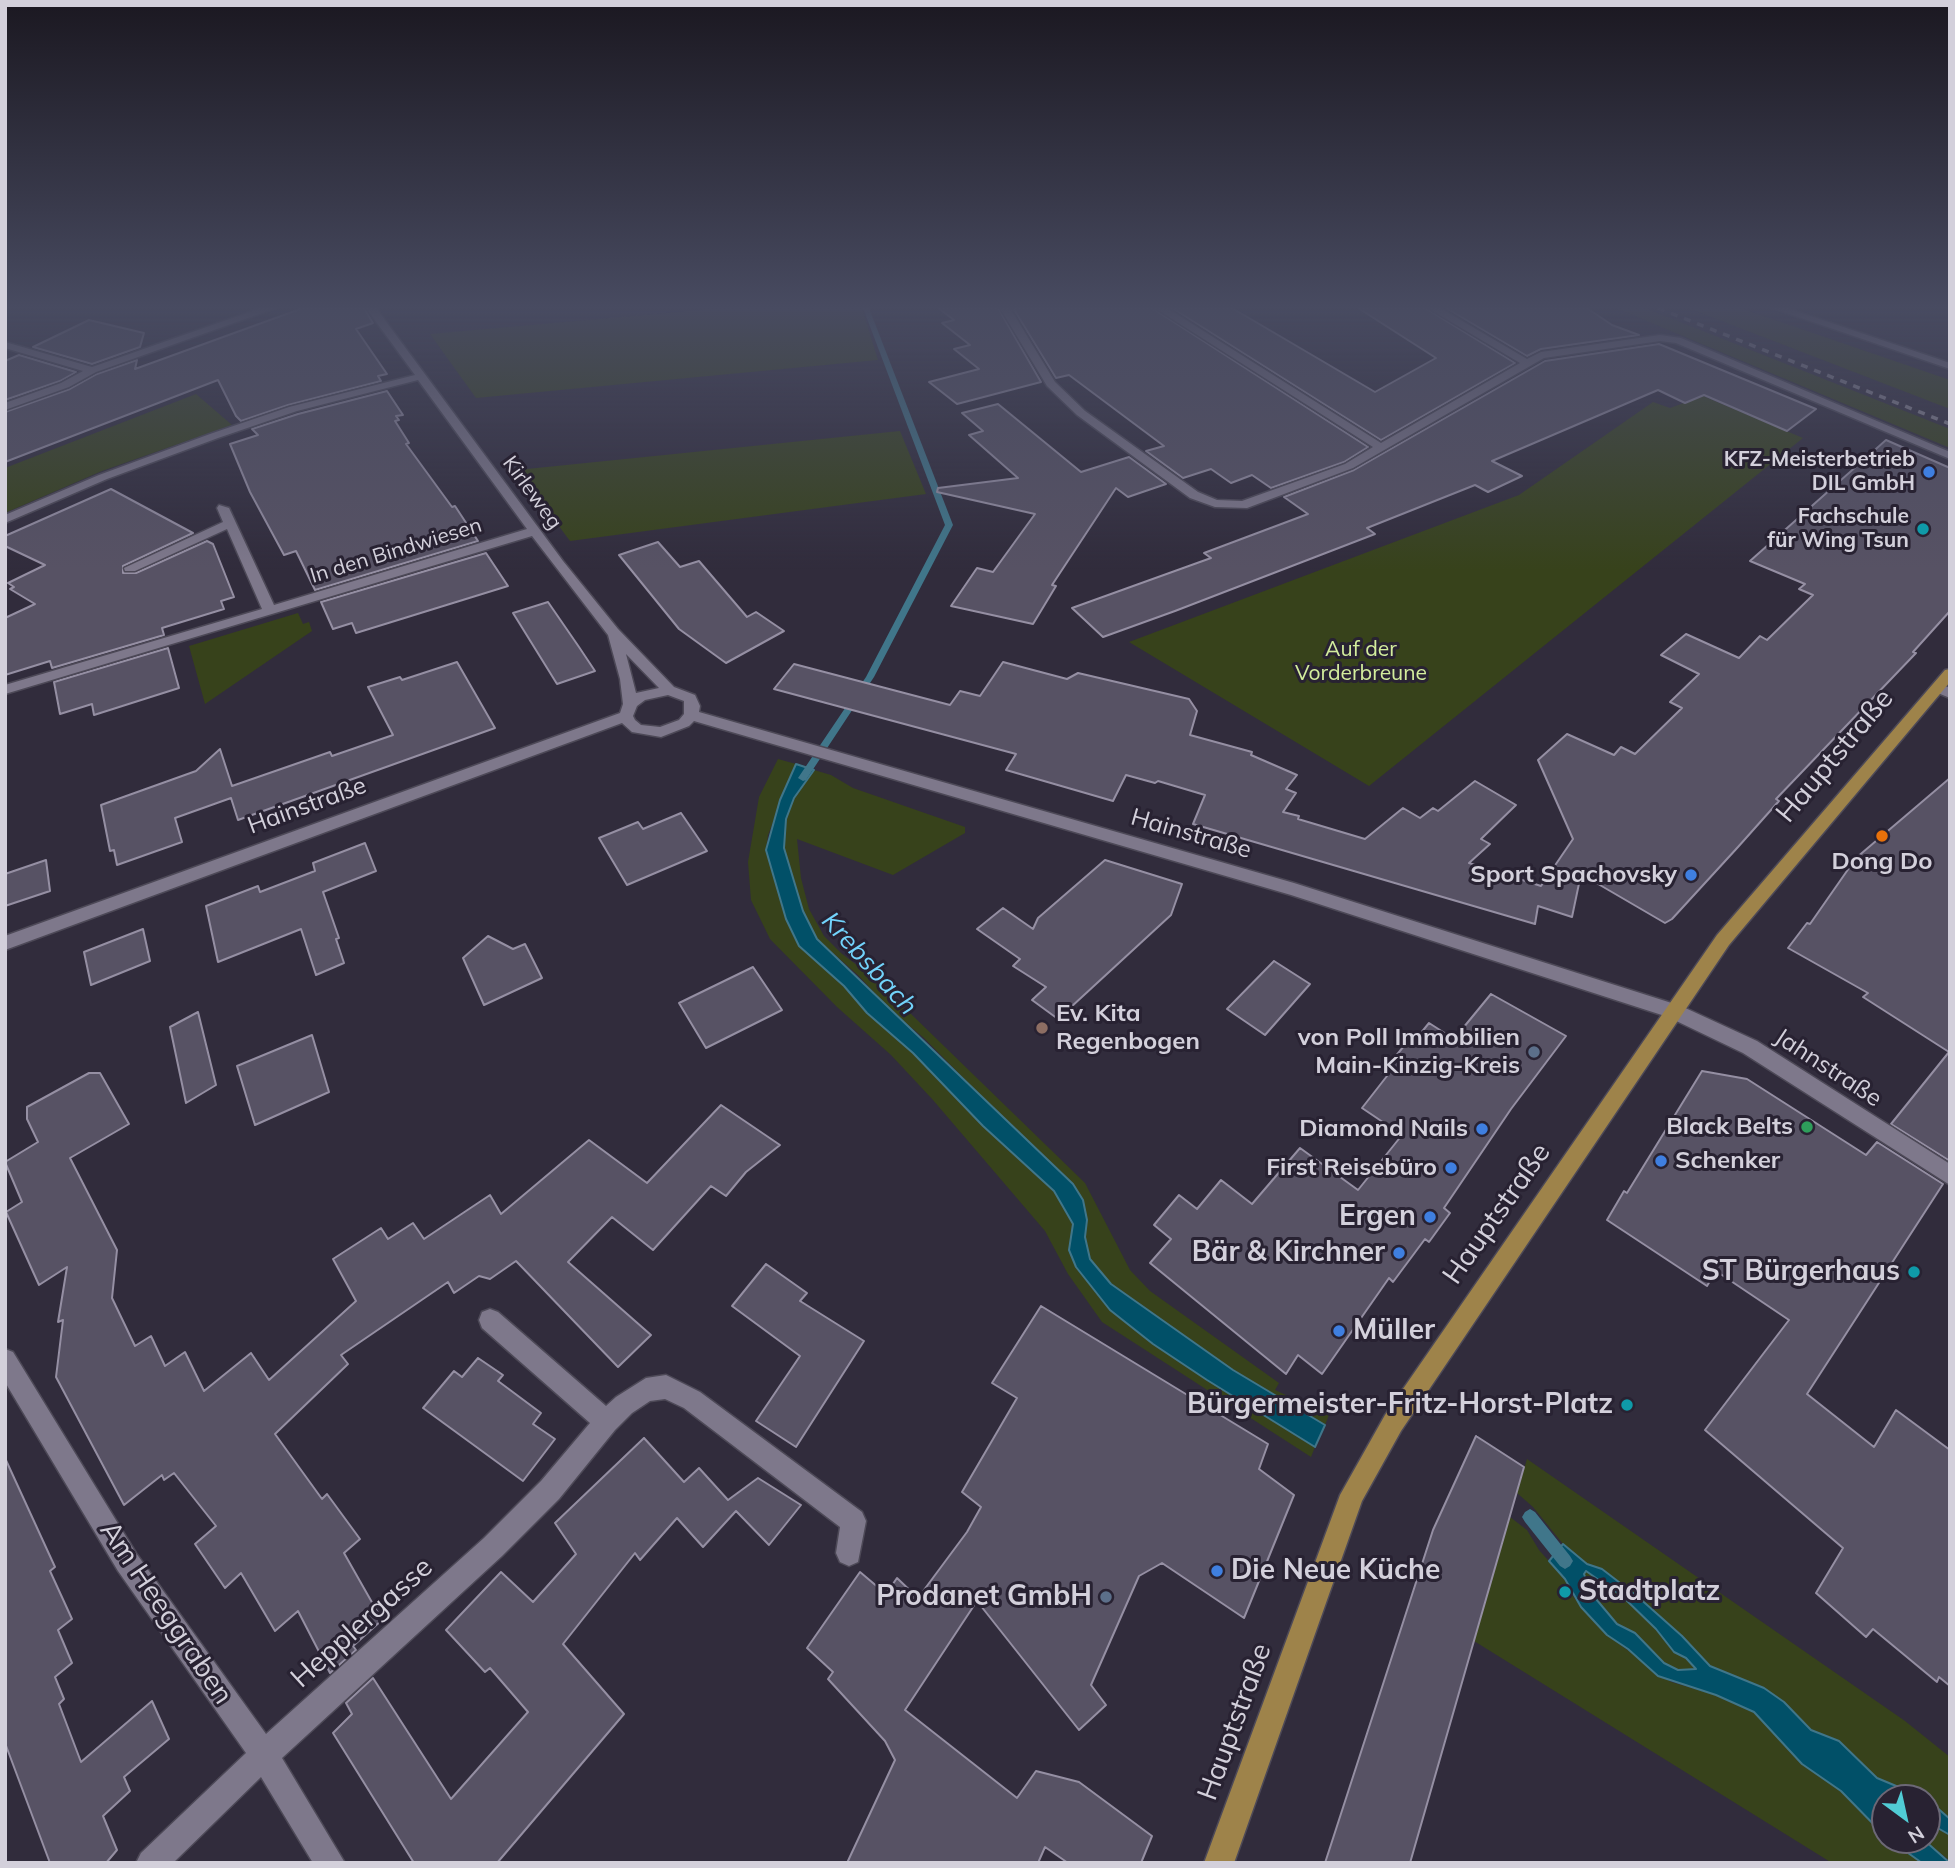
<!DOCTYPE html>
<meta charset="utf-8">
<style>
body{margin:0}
#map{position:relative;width:1955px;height:1868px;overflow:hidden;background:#312c3c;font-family:Mulish,sans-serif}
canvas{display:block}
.frame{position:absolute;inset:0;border:7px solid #d3d0db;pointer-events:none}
.north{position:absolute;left:1871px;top:1784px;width:70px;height:70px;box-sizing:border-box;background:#282232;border:2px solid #6c6876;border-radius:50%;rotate:147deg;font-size:19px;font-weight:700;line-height:28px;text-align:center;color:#d3d0db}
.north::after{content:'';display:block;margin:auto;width:24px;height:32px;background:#51ccd5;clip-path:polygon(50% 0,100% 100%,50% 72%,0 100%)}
</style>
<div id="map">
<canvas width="1955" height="1868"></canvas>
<div class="frame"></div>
<div class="north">N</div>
</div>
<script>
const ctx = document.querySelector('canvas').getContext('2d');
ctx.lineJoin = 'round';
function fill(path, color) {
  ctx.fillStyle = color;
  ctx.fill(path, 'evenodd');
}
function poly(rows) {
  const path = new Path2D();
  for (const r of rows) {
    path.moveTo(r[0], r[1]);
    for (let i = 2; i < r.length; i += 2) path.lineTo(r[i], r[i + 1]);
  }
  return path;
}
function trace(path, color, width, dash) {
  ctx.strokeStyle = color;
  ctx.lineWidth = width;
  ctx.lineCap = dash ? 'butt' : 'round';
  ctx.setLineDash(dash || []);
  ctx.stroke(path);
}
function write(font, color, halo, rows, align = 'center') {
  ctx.font = font + ' Mulish,sans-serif';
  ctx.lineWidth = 6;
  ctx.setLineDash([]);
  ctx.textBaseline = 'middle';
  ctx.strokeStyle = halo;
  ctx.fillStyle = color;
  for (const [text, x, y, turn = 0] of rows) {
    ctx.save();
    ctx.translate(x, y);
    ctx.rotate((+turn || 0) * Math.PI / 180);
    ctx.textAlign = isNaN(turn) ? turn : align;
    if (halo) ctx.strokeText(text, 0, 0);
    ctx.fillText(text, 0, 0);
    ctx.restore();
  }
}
fill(poly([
 [722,308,862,308,878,360,476,398,430,334],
 [1616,308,1645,308,1950,429,1950,448],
 [1688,308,1740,308,1950,380,1950,409],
 [196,394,232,425,102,471,5,513,5,468],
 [1703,396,1803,438,1369,786,1129,642,1519,495,1653,402,1670,408],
 [900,431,926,494,570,541,517,470],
 [298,613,303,624,309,622,312,631,205,704,189,646],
 [778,759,796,764,768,835,766,850,770,865,777,886,844,986,867,1013,913,1053,983,1126,1054,1191,1073,1225,1069,1250,1076,1267,1110,1310,1207,1380,1315,1447,1311,1457,1102,1322,1068,1274,1045,1231,933,1100,891,1055,837,1007,770,939,751,900,748,862,759,797],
 [814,770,831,775,853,788,965,827,965,833,893,875,797,839,801,878,809,909,824,936,841,953,875,979,1085,1183,1130,1270,1150,1291,1279,1383,1275,1390,1329,1415,1325,1425,1233,1370,1111,1284,1090,1259,1085,1237,1087,1220,996,1111,924,1038,890,1010,859,976,817,939,803,911,784,848,786,819,794,798],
 [1527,1459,1905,1721,1950,1757,1950,1819,1927,1798,1877,1778,1839,1742,1811,1730,1784,1702,1764,1688,1710,1666,1682,1636,1637,1596,1602,1569,1587,1564,1563,1544,1533,1507,1517,1493],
 [1510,1517,1527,1530,1539,1550,1565,1579,1571,1594,1607,1635,1671,1682,1716,1695,1754,1712,1802,1764,1841,1791,1885,1836,1885,1840,1890,1840,1922,1863,1832,1863,1474,1641],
 [1586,1571,1623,1597,1656,1629,1674,1652,1686,1658,1696,1670,1678,1670,1664,1663,1635,1633,1617,1624,1591,1593,1584,1574],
 [1927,1822,1950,1835,1950,1861,1924,1840,1927,1840]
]), '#37421b');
const water = poly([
 [796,764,814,770,794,798,786,819,784,848,803,911,817,939,1073,1184,1083,1200,1087,1220,1085,1237,1090,1259,1111,1284,1233,1370,1325,1425,1315,1447,1207,1380,1153,1344,1110,1310,1076,1267,1069,1250,1073,1224,1054,1191,983,1126,913,1053,867,1013,844,986,799,946,786,919,766,850,780,800,796,764],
 [1563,1544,1587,1564,1602,1569,1637,1596,1682,1636,1710,1666,1764,1688,1784,1702,1811,1730,1839,1741,1877,1778,1925,1798,1885,1798,1885,1836,1841,1791,1802,1764,1754,1712,1716,1695,1658,1676,1628,1649,1607,1635,1581,1607,1565,1579,1549,1561,1563,1544],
 [1586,1571,1623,1597,1656,1629,1674,1652,1686,1658,1696,1669,1678,1670,1664,1663,1635,1633,1617,1624,1591,1593,1584,1574,1586,1571],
 [1927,1799,1950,1819,1950,1835,1927,1822,1927,1799],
 [1890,1840,1924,1840,1950,1863,1922,1863,1890,1840]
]);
fill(water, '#015068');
trace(water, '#40768a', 2);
fill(poly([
 [863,308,869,308,953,525,874,677,806,780,803,781,798,778,866,677,945,525,863,308],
 [1530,1509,1535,1512,1570,1556,1573,1561,1570,1566,1565,1569,1560,1566,1525,1522,1522,1517,1525,1512,1530,1509]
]), '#40768a');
const building = poly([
 [303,308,364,308,373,323,356,329,387,374,378,376,381,381,288,405,241,421,236,416,218,380,5,462,5,412,70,389,97,374,137,360,135,369,303,308],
 [938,308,998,308,1041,382,957,404,929,382,979,369,954,349,970,345,942,323,954,320,938,308],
 [1013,308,1152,308,1368,447,1344,462,1271,488,1252,475,1231,483,1211,469,1183,478,1146,451,1164,446,1069,375,1056,378,1013,308],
 [1172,308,1232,308,1375,392,1436,358,1358,308,1425,308,1515,363,1381,440,1172,308],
 [1446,308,1587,308,1612,325,1639,335,1541,349,1527,356,1446,308],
 [89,320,144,333,140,347,92,364,33,347,89,320],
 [1659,344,1816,409,1787,431,1704,395,1685,403,1658,390,1492,461,1522,476,1488,492,1475,485,1367,528,1375,534,1175,611,1103,637,1072,608,1211,558,1204,553,1308,514,1284,497,1354,470,1545,361,1659,344],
 [19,355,76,372,60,381,5,400,5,361,19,355],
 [387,391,403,415,396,416,399,420,395,421,409,443,406,444,452,507,455,506,478,541,315,590,296,551,284,555,250,492,230,444,258,435,252,429,298,414,387,391],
 [998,404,1081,472,1129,457,1166,484,1128,497,1116,488,1052,585,1056,586,1033,624,951,606,977,568,993,572,1035,514,937,492,938,488,1018,478,969,435,983,431,962,413,998,404],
 [1886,440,1950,468,1950,611,1913,652,1916,653,1776,799,1779,801,1738,847,1672,919,1665,923,1581,874,1572,917,1538,906,1535,924,1193,824,1205,795,1158,781,1155,783,1126,775,1113,801,1006,770,1016,754,774,689,794,664,950,705,960,691,980,696,1003,662,1067,679,1078,673,1189,699,1197,711,1190,735,1252,752,1251,755,1297,775,1286,789,1296,793,1283,812,1299,816,1298,819,1365,839,1403,808,1420,818,1433,808,1438,811,1475,781,1516,805,1481,839,1490,844,1469,863,1541,886,1573,839,1538,760,1567,734,1614,755,1621,747,1635,754,1682,708,1670,702,1699,674,1661,655,1686,634,1739,658,1760,636,1767,640,1813,595,1799,589,1805,584,1750,561,1886,440],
 [111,489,193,533,123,566,123,573,136,573,207,541,213,544,234,597,221,601,224,609,162,628,164,635,52,668,50,661,5,675,5,618,35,604,10,589,14,587,8,583,45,565,5,546,5,536,111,489],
 [658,542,680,567,699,561,747,617,756,612,784,631,726,663,679,629,619,555,658,542],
 [486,553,508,586,356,633,352,623,333,629,321,602,486,553],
 [548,602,579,647,595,671,557,684,513,613,548,602],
 [168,648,179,688,94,715,92,704,60,714,54,682,168,648],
 [457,662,495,728,238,820,231,798,175,818,182,842,117,865,114,850,110,851,101,805,196,771,220,749,232,786,330,752,332,756,393,735,368,687,400,677,402,680,457,662],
 [1950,778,1950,1161,1891,1124,1949,1052,1863,997,1868,993,1788,948,1807,923,1810,924,1856,858,1950,778],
 [681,813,707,851,627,885,599,838,638,822,643,829,681,813],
 [365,843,376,871,323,892,339,938,336,939,344,963,316,975,301,929,218,962,206,906,258,886,260,892,315,871,313,863,365,843],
 [46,860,50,891,5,906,5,874,46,860],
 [1105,860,1182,884,1171,915,1058,1019,1032,1000,1046,987,1013,966,1020,959,977,929,1003,908,1033,929,1038,918,1105,860],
 [143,929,150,961,91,985,84,952,143,929],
 [488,936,513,949,525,944,542,978,484,1005,463,958,488,936],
 [1274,961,1310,984,1265,1035,1227,1009,1274,961],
 [753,967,782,1010,706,1048,679,1003,753,967],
 [1491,994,1566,1036,1511,1109,1444,1208,1450,1213,1429,1242,1425,1239,1393,1282,1389,1278,1322,1374,1298,1355,1286,1374,1150,1263,1171,1239,1154,1225,1179,1195,1197,1209,1221,1180,1252,1204,1300,1148,1358,1190,1402,1135,1362,1108,1387,1076,1382,1073,1408,1041,1412,1044,1429,1023,1454,1039,1491,994],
 [198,1012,216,1085,186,1103,170,1027,198,1012],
 [312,1035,329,1092,255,1125,237,1066,312,1035],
 [1702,1071,1747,1079,1866,1155,1877,1142,1943,1184,1807,1394,1874,1447,1896,1410,1950,1450,1950,1686,1939,1677,1937,1682,1873,1629,1866,1637,1816,1593,1843,1548,1705,1430,1789,1320,1716,1271,1707,1286,1607,1220,1624,1191,1627,1193,1702,1071],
 [89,1073,100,1073,129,1124,70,1158,117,1250,112,1298,135,1346,151,1336,165,1366,185,1352,204,1391,251,1353,269,1380,356,1301,333,1259,381,1228,388,1239,413,1223,424,1239,490,1195,501,1214,589,1140,647,1183,721,1105,780,1145,746,1172,726,1196,711,1186,653,1250,612,1217,568,1262,651,1335,618,1367,516,1261,490,1279,479,1276,454,1293,448,1282,341,1355,348,1364,275,1434,322,1499,327,1494,360,1539,344,1553,382,1620,353,1646,356,1650,330,1673,298,1611,275,1631,241,1573,225,1588,195,1544,216,1526,174,1473,164,1480,162,1475,124,1505,56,1377,63,1320,58,1322,67,1267,39,1285,6,1212,22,1202,5,1162,38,1142,27,1119,27,1107,89,1073],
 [766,1264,807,1293,800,1301,864,1341,796,1447,756,1421,800,1356,732,1306,766,1264],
 [1041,1306,1268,1444,1259,1469,1294,1495,1244,1618,1162,1563,1139,1576,1091,1685,1106,1705,1079,1730,977,1601,905,1710,1017,1798,1036,1771,1079,1782,1152,1836,1141,1863,1068,1863,1045,1847,1038,1863,847,1863,895,1760,885,1741,828,1679,833,1672,807,1648,860,1572,886,1594,897,1578,918,1598,967,1532,981,1507,962,1492,1017,1398,992,1383,1041,1306],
 [478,1358,503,1375,498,1381,541,1413,533,1424,555,1439,523,1481,423,1408,454,1371,462,1377,478,1358],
 [1476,1436,1524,1467,1410,1863,1325,1863,1433,1530,1476,1436],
 [644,1438,684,1482,699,1468,728,1500,758,1478,801,1505,769,1545,736,1511,703,1547,677,1518,640,1560,635,1553,563,1644,624,1714,497,1863,414,1863,333,1733,352,1714,346,1703,373,1678,451,1799,528,1712,490,1668,485,1672,446,1630,501,1572,533,1602,576,1554,555,1523,644,1438],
 [5,1458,55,1567,50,1571,72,1619,58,1630,72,1663,55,1677,64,1699,59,1704,81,1762,152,1701,169,1739,124,1777,130,1791,103,1816,117,1850,106,1863,50,1863,5,1743,5,1458]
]);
fill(building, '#575264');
trace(building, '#958fa3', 2);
const minor = poly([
 [261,308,276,308,96,372,69,387,5,410,5,403,61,383,83,371,5,348,5,342,92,367,261,308],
 [366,308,376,308,563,561,618,629,674,687,695,695,700,706,699,712,1294,883,1681,1006,1757,1041,1950,1164,1950,1185,1743,1053,1668,1017,1291,895,694,721,689,726,661,737,632,732,622,723,5,950,5,936,620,713,623,704,620,679,608,635,532,536,5,694,5,685,262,609,227,529,135,571,125,571,124,568,223,522,217,508,219,505,229,508,274,605,527,529,418,380,297,411,218,438,107,479,5,523,5,515,99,475,210,434,289,407,415,375,366,308],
 [626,654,659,688,636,693,626,654],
 [668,695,684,701,684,714,679,720,660,727,641,725,635,720,633,716,637,706,645,700,668,695],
 [1000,308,1010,308,1055,382,1085,411,1198,492,1217,500,1242,501,1345,464,1373,447,1155,308,1167,308,1381,443,1520,363,1428,308,1440,308,1527,359,1541,352,1660,335,1681,338,1950,452,1950,459,1676,343,1660,341,1544,358,1353,468,1247,508,1215,507,1190,498,1077,415,1047,386,1000,308],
 [1772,308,1787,308,1950,363,1950,369,1772,308],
 [1938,683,1950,688,1950,698,1933,691,1931,688,1938,683],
 [490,1309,498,1312,606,1406,616,1397,646,1378,666,1375,700,1392,862,1512,866,1521,858,1562,849,1566,840,1562,836,1553,840,1527,684,1408,665,1399,650,1401,632,1413,615,1430,559,1499,502,1556,282,1758,345,1863,313,1863,261,1777,173,1863,136,1863,141,1853,246,1753,118,1571,5,1382,5,1349,13,1352,136,1553,266,1734,484,1538,541,1481,590,1423,482,1328,479,1320,482,1312,490,1309]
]);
const major = poly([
 [1950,669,1950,682,1729,945,1401,1431,1362,1501,1234,1863,1204,1863,1340,1495,1385,1415,1717,935,1945,670,1950,669]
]);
trace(minor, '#4d4957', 3);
trace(major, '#4d4957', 3);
fill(minor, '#7e788b');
fill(major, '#9e834a');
trace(poly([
 [1658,308,1950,424]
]), '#908c99', 3.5, [7, 7]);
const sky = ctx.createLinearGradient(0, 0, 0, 570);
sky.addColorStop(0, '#1b1821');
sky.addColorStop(0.54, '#484b61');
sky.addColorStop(1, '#484b6100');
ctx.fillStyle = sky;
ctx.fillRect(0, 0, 1955, 570);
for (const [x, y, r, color] of [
 [1929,472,7,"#3f7fe0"],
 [1923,529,7,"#0f9aa8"],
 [1882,836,7,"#e8710a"],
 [1691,875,7,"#3f7fe0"],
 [1042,1028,7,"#8d6e63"],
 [1534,1052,7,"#5c6f8a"],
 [1807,1127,7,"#2e9e5b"],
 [1482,1129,7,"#3f7fe0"],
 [1661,1161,7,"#3f7fe0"],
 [1451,1168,7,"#3f7fe0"],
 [1430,1217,7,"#3f7fe0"],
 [1399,1253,7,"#3f7fe0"],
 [1914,1272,7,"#0f9aa8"],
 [1339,1331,7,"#3f7fe0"],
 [1627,1405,7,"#0f9aa8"],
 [1217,1571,7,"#3f7fe0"],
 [1565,1592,7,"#0f9aa8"],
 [1106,1597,7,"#5c6f8a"]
]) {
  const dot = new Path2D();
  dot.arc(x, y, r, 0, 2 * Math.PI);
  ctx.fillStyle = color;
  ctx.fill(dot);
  trace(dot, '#282232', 2.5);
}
write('bold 21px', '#d3d0db', '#282232', [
 ["KFZ-Meisterbetrieb",1915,460],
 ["DIL GmbH",1915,484],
 ["Fachschule",1909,517],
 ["für Wing Tsun",1909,541]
], 'right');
write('21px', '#d3d0db', '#282232', [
 ["Kirleweg",532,493,54],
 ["In den Bindwiesen",396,551,-17]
]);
write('21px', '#d3ed9d', '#282232', [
 ["Auf der",1361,650],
 ["Vorderbreune",1361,674]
]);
write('24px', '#d3d0db', '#282232', [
 ["Hainstraße",307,806,-20],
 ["Hainstraße",1191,834,16],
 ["Jahnstraße",1828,1068,33]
]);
write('bold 24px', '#d3d0db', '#282232', [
 ["Dong Do",1882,862,"center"],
 ["Sport Spachovsky",1677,875],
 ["Ev. Kita",1056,1014,"left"],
 ["Regenbogen",1056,1042,"left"],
 ["von Poll Immobilien",1520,1038],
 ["Main-Kinzig-Kreis",1520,1066],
 ["Black Belts",1793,1127],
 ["Diamond Nails",1468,1129],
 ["Schenker",1675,1161,"left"],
 ["First Reisebüro",1437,1168]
], 'right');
write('italic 26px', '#72d3fb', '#282232', [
 ["Krebsbach",869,964,48]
]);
write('28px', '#d3d0db', '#282232', [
 ["Hauptstraße",1835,756,-50],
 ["Hauptstraße",1497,1214,-55],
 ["Am Heeggraben",166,1613,56],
 ["Hepplergasse",362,1623,-42],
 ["Hauptstraße",1235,1722,-70]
]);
write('bold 28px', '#d3d0db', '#282232', [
 ["Ergen",1416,1217],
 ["Bär & Kirchner",1385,1253],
 ["ST Bürgerhaus",1900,1272],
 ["Müller",1353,1331,"left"],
 ["Bürgermeister-Fritz-Horst-Platz",1613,1405],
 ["Die Neue Küche",1231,1571,"left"],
 ["Stadtplatz",1579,1592,"left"],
 ["Prodanet GmbH",1092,1597]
], 'right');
</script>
